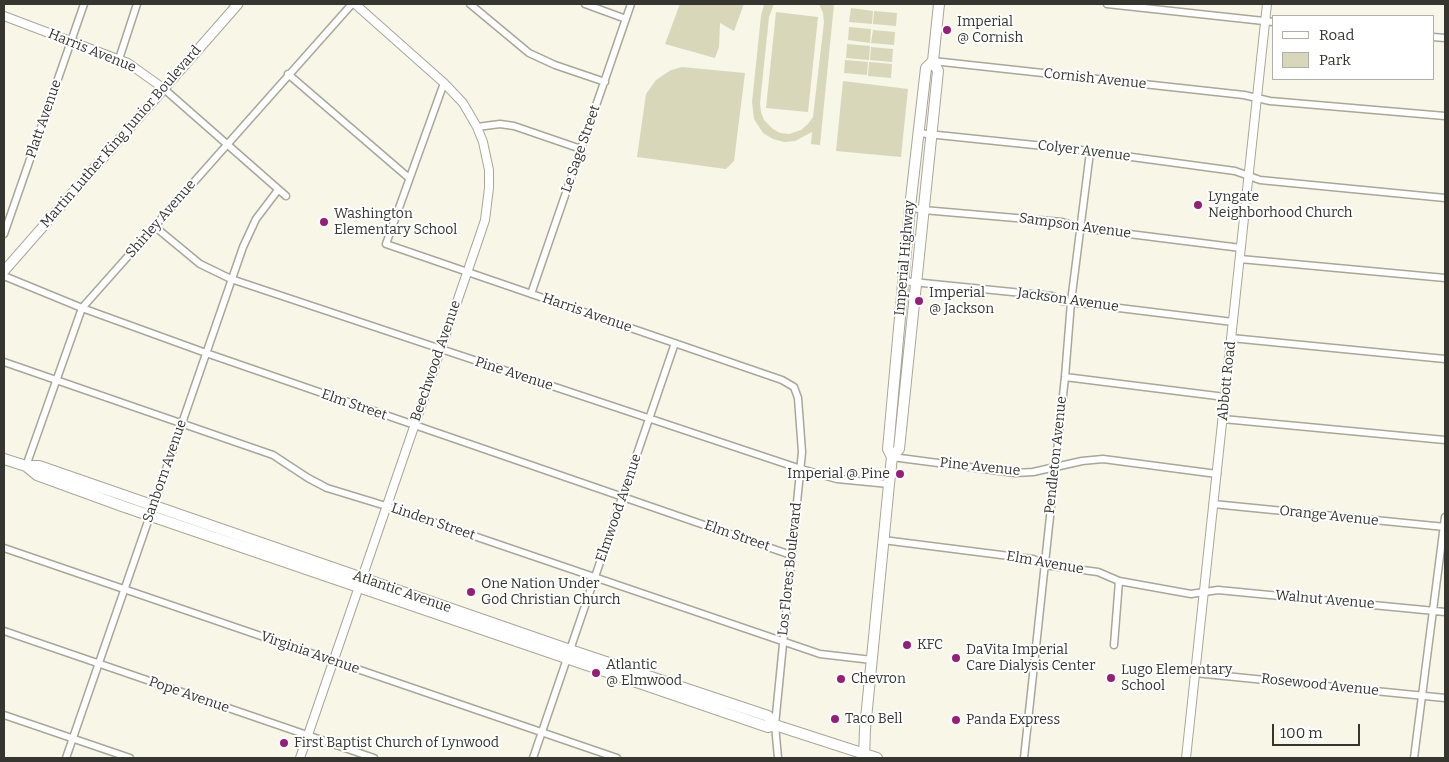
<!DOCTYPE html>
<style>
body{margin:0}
#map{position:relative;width:1449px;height:762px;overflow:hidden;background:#f7f6e7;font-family:Bitter,serif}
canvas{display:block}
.frame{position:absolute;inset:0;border:5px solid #363630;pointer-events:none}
.legend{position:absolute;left:1272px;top:15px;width:162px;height:65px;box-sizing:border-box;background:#fff;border:1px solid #afafac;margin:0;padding:6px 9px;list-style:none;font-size:15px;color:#363630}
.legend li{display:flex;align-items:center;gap:10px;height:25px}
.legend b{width:25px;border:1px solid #afafac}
.scale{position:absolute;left:1272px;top:724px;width:88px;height:22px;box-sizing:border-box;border:2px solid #363630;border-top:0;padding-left:6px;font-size:15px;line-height:18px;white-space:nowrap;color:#363630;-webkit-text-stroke:4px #fff;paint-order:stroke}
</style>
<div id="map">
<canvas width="1449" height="762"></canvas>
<div class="frame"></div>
<ul class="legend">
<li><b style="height:6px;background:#fff"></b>Road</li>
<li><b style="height:14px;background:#d9d7b9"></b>Park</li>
</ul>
<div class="scale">100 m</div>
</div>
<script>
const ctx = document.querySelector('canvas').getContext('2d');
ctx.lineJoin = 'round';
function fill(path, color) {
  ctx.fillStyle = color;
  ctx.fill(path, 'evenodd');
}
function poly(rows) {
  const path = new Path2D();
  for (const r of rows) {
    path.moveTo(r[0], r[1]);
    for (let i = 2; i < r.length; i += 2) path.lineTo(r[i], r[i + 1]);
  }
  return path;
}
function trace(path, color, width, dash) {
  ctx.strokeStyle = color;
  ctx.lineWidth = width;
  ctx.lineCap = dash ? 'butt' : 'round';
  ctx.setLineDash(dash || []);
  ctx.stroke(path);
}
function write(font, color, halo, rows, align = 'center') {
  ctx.font = font + ' Bitter,serif';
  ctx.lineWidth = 4;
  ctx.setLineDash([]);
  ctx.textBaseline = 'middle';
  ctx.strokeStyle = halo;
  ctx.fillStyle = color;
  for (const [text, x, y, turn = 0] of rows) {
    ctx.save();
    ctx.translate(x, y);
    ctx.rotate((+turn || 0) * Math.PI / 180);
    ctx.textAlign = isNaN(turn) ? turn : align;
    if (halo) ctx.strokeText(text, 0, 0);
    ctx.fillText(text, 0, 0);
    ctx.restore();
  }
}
fill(poly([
 [680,4,744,4,734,31,720,23,719,47,715,58,665,44],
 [764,4,774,4,769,17,760,103,761,112,764,120,773,129,780,133,789,134,801,130,808,124,813,117,824,22,823,13,819,4,834,4,820,145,811,144,812,132,795,141,784,142,773,139,763,133,754,119,752,102,761,16],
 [851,8,873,11,872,24,849,22],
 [874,11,897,13,896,26,873,24],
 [776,12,818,17,808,112,766,108],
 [849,27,871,29,870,43,848,40],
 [873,30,895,32,894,45,871,43],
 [847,44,870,46,869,60,846,58],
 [871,47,893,49,892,62,870,60],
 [845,60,868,62,867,75,844,73],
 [869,62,892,64,891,78,868,76],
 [682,67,745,73,734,161,726,169,637,157,646,94,656,80,671,70],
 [843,81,908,89,901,157,836,151]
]), '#d9d7b9');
const minor = poly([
 [470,4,529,53,555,65,605,82],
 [585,4,626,19],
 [1107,4,1273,22],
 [1433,37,1445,38],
 [119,59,137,4],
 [933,61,1244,95,1270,101,1445,116],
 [288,74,409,178],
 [444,83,386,244,782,380,794,387,798,398,802,452,775,725,778,758],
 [163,88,286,196],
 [477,127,500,124,514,126,581,149],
 [918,133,1073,149,1235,171,1260,180,1445,198],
 [910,207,923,210,1062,222,1081,228,1241,248],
 [154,226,200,264,231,279,801,469,837,479,889,484],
 [4,234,84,4],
 [1240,259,1445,278],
 [4,276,82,308,206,353,791,555],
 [903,281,1052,296,1062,301,1233,322],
 [531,294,631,4],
 [1231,338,1445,359],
 [4,362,273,455,308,478,327,488,386,506,820,654,872,660],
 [1065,377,1225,397],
 [1223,419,1445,440],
 [892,457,1015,473,1033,472,1082,461,1103,459,1217,474],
 [26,466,82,308,352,4],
 [1213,504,1445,527],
 [883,540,1033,559,1044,565,1098,572,1119,581,1191,594,1218,590,1445,612],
 [4,548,617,758],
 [4,631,374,758],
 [1114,645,1119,581],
 [1195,673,1445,698],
 [4,715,130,758],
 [66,758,243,247,256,219,278,190],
 [533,758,675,343],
 [1024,758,1065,377,1071,302,1090,152],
 [1414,758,1445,517]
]);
const tertiary = poly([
 [4,16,128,63,163,88],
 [300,758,479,238,485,220,489,188,489,170,483,142,477,127,463,103,444,83,355,4],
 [1186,758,1267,4]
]);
const secondary = poly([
 [4,271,238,4]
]);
const primary = poly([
 [892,457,888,449,910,207,926,68,933,61],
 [4,459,26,466,39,466,570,650,768,716,775,725],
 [26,466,37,475,122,506,768,727,775,725,877,758],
 [864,758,865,729,889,484,892,457,899,449,938,71,933,61,939,4]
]);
trace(minor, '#a8a798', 9);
trace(tertiary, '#a8a798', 10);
trace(secondary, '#a8a798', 11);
trace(primary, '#a8a798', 12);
trace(minor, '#fff', 6);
trace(tertiary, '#fff', 8);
trace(secondary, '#fff', 9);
trace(primary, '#fff', 10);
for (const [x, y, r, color] of [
 [947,30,5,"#981d76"],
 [1198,205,5,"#981d76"],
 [324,222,5,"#981d76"],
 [919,301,5,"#981d76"],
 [900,474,5,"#981d76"],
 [471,592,5,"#981d76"],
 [907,645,5,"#981d76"],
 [956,658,5,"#981d76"],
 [596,673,5,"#981d76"],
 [1111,678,5,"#981d76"],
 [841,679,5,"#981d76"],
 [835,719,5,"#981d76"],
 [956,720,5,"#981d76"],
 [284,743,5,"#981d76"]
]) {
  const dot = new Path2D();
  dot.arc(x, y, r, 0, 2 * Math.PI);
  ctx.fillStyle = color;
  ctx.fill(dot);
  trace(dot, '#fff', 2);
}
write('14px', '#363630', '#fff', [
 ["Imperial",957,22],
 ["@ Cornish",957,38],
 ["Lyngate",1208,197],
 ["Neighborhood Church",1208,213],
 ["Washington",334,214],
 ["Elementary School",334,230],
 ["Imperial",929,293],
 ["@ Jackson",929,309],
 ["Imperial @ Pine",890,474,"right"],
 ["One Nation Under",481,584],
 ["God Christian Church",481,600],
 ["KFC",917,645],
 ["DaVita Imperial",966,650],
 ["Care Dialysis Center",966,666],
 ["Atlantic",606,665],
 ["@ Elmwood",606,681],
 ["Lugo Elementary",1121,670],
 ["School",1121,686],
 ["Chevron",851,679],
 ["Taco Bell",845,719],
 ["Panda Express",966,720],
 ["First Baptist Church of Lynwood",294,743]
], 'left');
write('14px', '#363630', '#fff', [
 ["Harris Avenue",92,51,22],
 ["Cornish Avenue",1095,79,6],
 ["Platt Avenue",44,119,-71],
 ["Martin Luther King Junior Boulevard",121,137,-49],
 ["Le Sage Street",581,149,-71],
 ["Colyer Avenue",1084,151,7],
 ["Shirley Avenue",161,219,-49],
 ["Sampson Avenue",1075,226,8],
 ["Imperial Highway",905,258,-85],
 ["Jackson Avenue",1068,300,8],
 ["Harris Avenue",587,313,19],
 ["Beechwood Avenue",436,361,-71],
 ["Pine Avenue",514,374,18],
 ["Abbott Road",1227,381,-84],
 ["Elm Street",354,405,19],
 ["Pendleton Avenue",1056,455,-84],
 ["Pine Avenue",980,467,6],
 ["Sanborn Avenue",165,471,-71],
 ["Elmwood Avenue",619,508,-71],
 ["Orange Avenue",1329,516,6],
 ["Linden Street",433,522,19],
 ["Elm Street",737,536,19],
 ["Elm Avenue",1045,563,10],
 ["Los Flores Boulevard",790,569,-84],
 ["Atlantic Avenue",402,592,19],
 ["Walnut Avenue",1325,600,5],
 ["Virginia Avenue",310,653,19],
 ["Rosewood Avenue",1320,685,6],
 ["Pope Avenue",189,695,19]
]);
</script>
